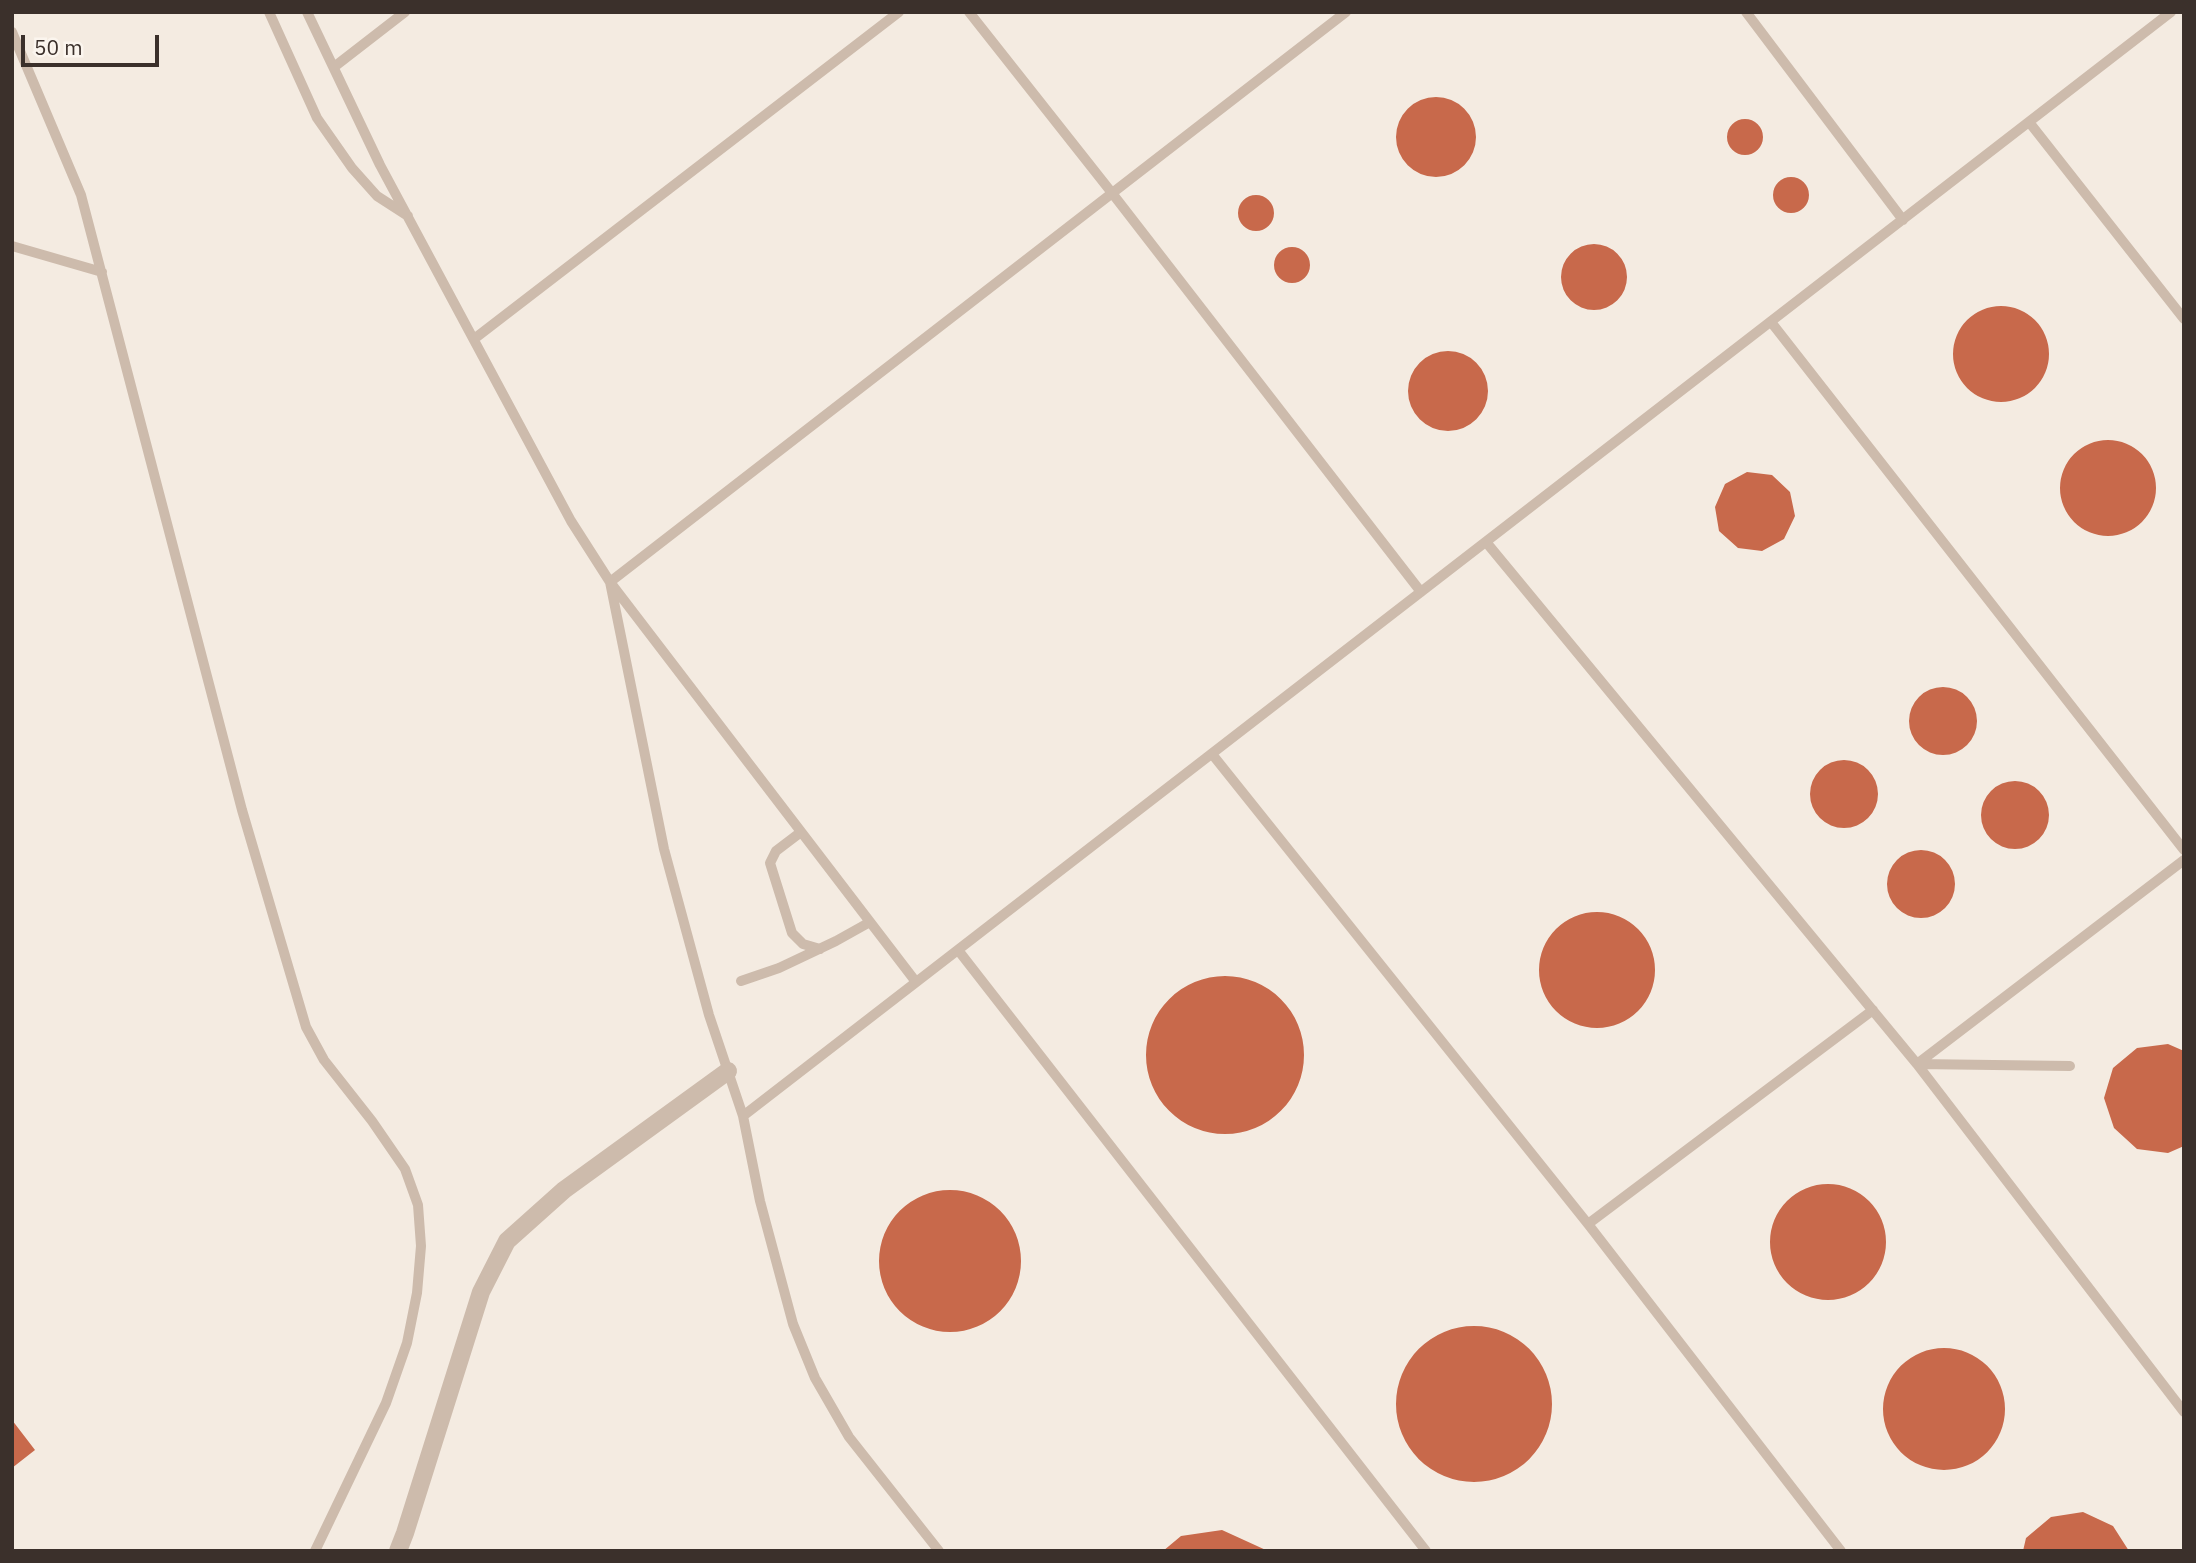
<!DOCTYPE html>
<style>
body{margin:0}
#map{position:relative;width:2196px;height:1563px;overflow:hidden;background:#f4ebe1;font-family:"IBM Plex Sans",sans-serif}
canvas{display:block}
.frame{position:absolute;inset:0;border:14px solid #3b302b;pointer-events:none}
.scale{position:absolute;left:21px;top:35px;width:138px;height:32px;box-sizing:border-box;border:4px solid #3b302b;border-top:0;padding-left:9px;font-size:21px;line-height:24px;white-space:nowrap;color:#3b302b;-webkit-text-stroke:5px #fbf5ee;paint-order:stroke}
</style>
<div id="map">
<canvas width="2196" height="1563"></canvas>
<div class="frame"></div>
<div class="scale">50 m</div>
</div>
<script>
const ctx = document.querySelector('canvas').getContext('2d');
ctx.lineJoin = 'round';
function fill(path, color) {
  ctx.fillStyle = color;
  ctx.fill(path, 'evenodd');
}
function poly(rows) {
  const path = new Path2D();
  for (const r of rows) {
    if (r.length === 3) {
      path.moveTo(r[0] + r[2], r[1]);
      path.arc(r[0], r[1], r[2], 0, 2 * Math.PI);
      continue;
    }
    path.moveTo(r[0], r[1]);
    for (let i = 2; i < r.length; i += 2) path.lineTo(r[i], r[i + 1]);
  }
  return path;
}
function trace(path, color, width, dash) {
  ctx.strokeStyle = color;
  ctx.lineWidth = width;
  ctx.lineCap = dash ? 'butt' : 'round';
  ctx.setLineDash(dash || []);
  ctx.stroke(path);
}
fill(poly([
 [1436,137,40],
 [1745,137,18],
 [1791,195,18],
 [1256,213,18],
 [1594,277,33],
 [1292,265,18],
 [2001,354,48],
 [1448,391,40],
 [2108,488,48],
 [1747,472,1772,475,1790,492,1795,516,1784,539,1762,551,1738,548,1719,531,1715,507,1725,484],
 [1943,721,34],
 [1844,794,34],
 [2015,815,34],
 [1921,884,34],
 [1597,970,58],
 [1225,1055,79],
 [2168,1044,2184,1051,2184,1146,2168,1153,2137,1149,2114,1128,2104,1098,2113,1068,2137,1048],
 [1828,1242,58],
 [950,1261,71],
 [1474,1404,78],
 [1944,1409,61],
 [12,1420,35,1450,12,1468],
 [2083,1512,2113,1526,2129,1551,2023,1551,2026,1538,2051,1517],
 [1222,1530,1268,1551,1163,1551,1181,1536]
]), '#c8694b');
trace(poly([
 [269,12,317,118,352,168,377,196,408,216],
 [307,12,380,165,571,521,610,582,664,849,709,1015,743,1116,760,1201,793,1324,815,1378,849,1437,939,1551],
 [969,12,1112,193,1421,592],
 [1746,12,1903,220],
 [12,32,81,195,242,810,306,1027,324,1060,372,1121,405,1169,418,1205,421,1246,417,1293,407,1343,386,1403,315,1551],
 [334,67,405,12],
 [2029,122,2184,319],
 [12,246,102,272],
 [1771,322,2184,850],
 [474,339,899,12],
 [1486,542,1917,1064,2184,1412],
 [1212,754,1588,1224,1841,1551],
 [801,832,776,851,770,863,792,933,803,944,820,949],
 [958,950,1426,1551],
 [741,981,779,968,836,941,870,922],
 [916,982,610,582,1346,12],
 [2070,1066,1917,1064,2184,860],
 [743,1116,2171,12],
 [1588,1224,1873,1010]
]), '#cdbbac', 10);
trace(poly([
 [398,1551,405,1533,481,1292,507,1241,564,1190,728,1071]
]), '#cdbbac', 18);
</script>
